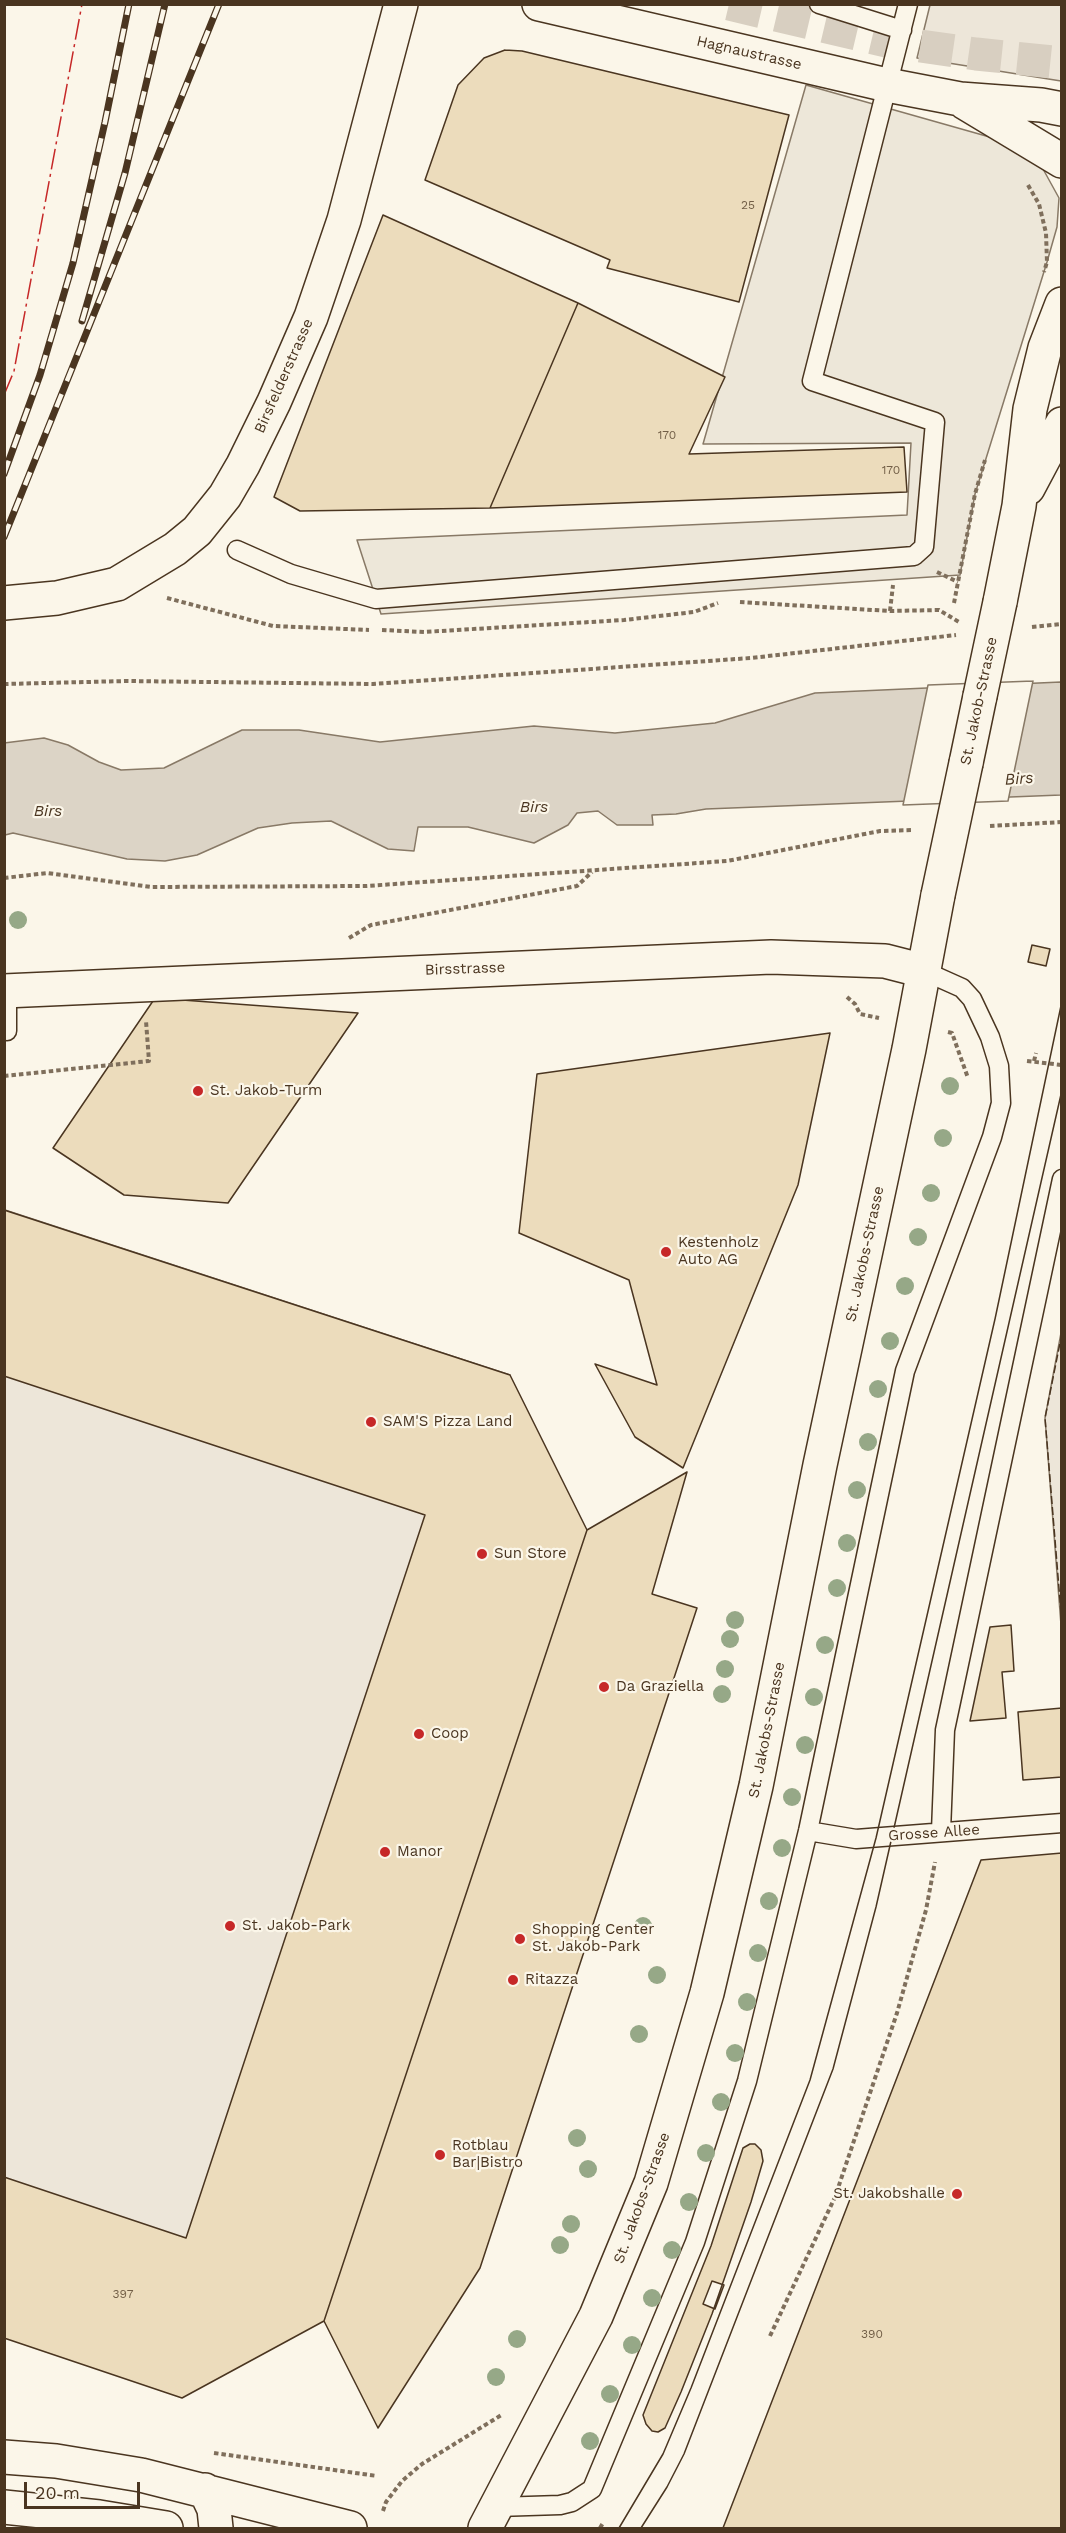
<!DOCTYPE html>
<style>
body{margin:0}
#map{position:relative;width:1066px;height:2533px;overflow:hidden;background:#fbf6e9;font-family:"Work Sans",sans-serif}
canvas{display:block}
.frame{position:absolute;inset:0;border:6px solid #4a3520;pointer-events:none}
.scale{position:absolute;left:24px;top:2482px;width:116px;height:27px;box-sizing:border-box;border:3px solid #4a3520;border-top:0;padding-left:8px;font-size:18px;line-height:21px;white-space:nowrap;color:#4a3520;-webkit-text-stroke:4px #fbf6e9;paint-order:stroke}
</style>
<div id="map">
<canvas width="1066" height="2533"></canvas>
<div class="frame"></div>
<div class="scale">20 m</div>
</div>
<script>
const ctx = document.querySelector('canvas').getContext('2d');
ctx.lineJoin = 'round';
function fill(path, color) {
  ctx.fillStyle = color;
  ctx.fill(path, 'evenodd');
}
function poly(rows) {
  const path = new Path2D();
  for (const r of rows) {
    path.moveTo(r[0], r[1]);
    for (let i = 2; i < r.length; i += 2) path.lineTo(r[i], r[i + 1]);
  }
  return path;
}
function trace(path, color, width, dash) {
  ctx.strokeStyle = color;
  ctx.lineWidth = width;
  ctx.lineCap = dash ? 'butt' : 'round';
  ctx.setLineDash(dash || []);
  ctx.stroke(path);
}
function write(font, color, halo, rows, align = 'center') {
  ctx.font = font + ' "Work Sans",sans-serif';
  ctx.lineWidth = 4.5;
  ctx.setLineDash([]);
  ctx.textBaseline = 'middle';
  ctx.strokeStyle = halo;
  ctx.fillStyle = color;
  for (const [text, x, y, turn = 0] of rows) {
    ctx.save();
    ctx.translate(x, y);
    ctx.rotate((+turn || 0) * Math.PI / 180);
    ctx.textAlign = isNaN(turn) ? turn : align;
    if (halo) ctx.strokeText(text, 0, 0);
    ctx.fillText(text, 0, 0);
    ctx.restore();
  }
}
const green = poly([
 [930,5,1061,5,1061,81,917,58,930,5],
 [5,1210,510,1375,324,2321,5,2338,5,1210],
 [1061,1333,1061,1625,1045,1418,1061,1333]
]);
fill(green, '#ede6d9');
trace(green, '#887966', 1.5);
const parking = poly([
 [806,85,1032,149,1059,198,1057,227,1047,262,975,494,960,575,381,614,357,540,907,515,911,443,703,444,806,85]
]);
fill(parking, '#ede7d9');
trace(parking, '#887966', 1.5);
const water = poly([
 [1061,682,1061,795,706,809,676,814,652,815,653,825,617,825,598,811,577,813,568,825,534,843,468,827,418,827,414,851,388,849,331,821,292,823,258,828,197,855,165,861,127,859,13,833,5,835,4,743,44,738,68,745,99,762,121,770,164,768,242,730,299,730,380,742,534,726,615,733,715,723,815,693,1061,682]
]);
fill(water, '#dcd4c6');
trace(water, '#887966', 1.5);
const pier = poly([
 [1033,681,1008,801,903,805,928,685,1033,681]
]);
fill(pier, '#fbf6e9');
trace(pier, '#887966', 1.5);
const building = poly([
 [505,50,522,51,789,115,739,302,607,268,610,260,425,180,458,85,484,58,505,50],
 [383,215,578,303,490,508,300,511,274,497,383,215],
 [578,303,725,377,689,454,904,447,907,492,490,508,578,303],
 [1032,945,1050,949,1046,966,1028,962,1032,945],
 [155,998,358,1013,228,1203,124,1195,53,1148,155,998],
 [830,1033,798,1185,683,1468,635,1437,595,1364,657,1385,629,1280,519,1233,537,1074,830,1033],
 [4,1210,510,1375,587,1530,324,2321,182,2398,4,2338,4,2177,186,2238,425,1515,4,1376,4,1210],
 [687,1472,652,1594,697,1608,480,2268,378,2428,324,2321,587,1530,687,1472],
 [1011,1625,1014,1671,1002,1672,1006,1718,970,1721,990,1627,1011,1625],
 [1062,1708,1062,1777,1023,1780,1018,1712,1062,1708],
 [1062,1853,1062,2528,723,2528,981,1860,1062,1853],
 [750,2144,755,2144,761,2150,763,2161,751,2202,712,2314,681,2392,665,2428,658,2432,652,2431,646,2424,643,2415,711,2246,743,2148,750,2144],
 [712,2281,724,2285,715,2309,703,2304,712,2281]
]);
fill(building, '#ecdcbc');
trace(building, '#4a3520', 1.5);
trace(poly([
 [729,4,886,41,976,54,1062,63]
]), '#d8cfc1', 33, [33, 16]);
const lane = poly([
 [819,4,902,30],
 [237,550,291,574,376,599,914,556,924,547,935,422,812,381,908,4],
 [7,991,7,1031],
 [808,1831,856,1839,1062,1823],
 [941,1831,945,1730,1062,1179],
 [497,2507,560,2505,572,2502,592,2489,695,2242,747,2081,808,1831,905,1371,992,1137,1001,1103,999,1066,990,1037,972,999,962,988,924,971]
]);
const secondary = poly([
 [539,4,887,85,960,99,1041,105,1062,109],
 [964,102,1062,161],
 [4,603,57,598,117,584,175,549,197,531,225,496,243,465,274,402,311,317,344,220,401,4],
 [4,991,771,957,885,961,924,971],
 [4,2457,56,2461,141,2475,350,2528],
 [205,2490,214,2509,216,2528],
 [4,2507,99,2517,166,2528]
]);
const primary = poly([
 [1028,488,1062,424],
 [1000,602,1019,506,1030,409,1045,348,1062,304],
 [966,763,980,696],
 [485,2528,596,2316,651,2183,707,1993,756,1786,820,1465,909,1049,938,895]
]);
trace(lane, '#4a3520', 21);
trace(secondary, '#4a3520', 36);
trace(primary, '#4a3520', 36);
trace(poly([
 [1028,185,1039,204,1046,233,1047,262,1044,272],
 [937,572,958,582],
 [167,598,273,626,369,630],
 [740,602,890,611,939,610,959,622],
 [954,603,975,494,985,460],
 [890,611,893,585],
 [1032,627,1062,624],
 [382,630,424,632,624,620,694,612,718,603],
 [4,684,127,681,373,684,751,658,956,635],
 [990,826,1062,822],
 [4,878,47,873,151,887,366,886,727,861,880,831,914,830],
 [349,938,371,925,577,886,592,872],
 [847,997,855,1004,860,1014,879,1018],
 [948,1032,952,1033,968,1078],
 [1027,1061,1062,1065],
 [1034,1061,1036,1053],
 [4,1076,149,1061,146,1021],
 [770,2336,835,2197,897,2013,926,1910,935,1862],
 [214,2453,377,2476],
 [383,2511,386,2502,402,2481,422,2464,503,2414],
 [600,2528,603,2523]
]), '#7f6f5c', 4, [4.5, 3]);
trace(lane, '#fbf6e9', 18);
trace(secondary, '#fbf6e9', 33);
trace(primary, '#fbf6e9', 33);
trace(poly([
 [619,2528,663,2454,691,2388,810,2080,876,1838,995,1319,1062,1001],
 [641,2528,667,2487,684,2454,833,2069,876,1907,1062,1090]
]), '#4a3520', 1.5);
const rail = poly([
 [82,321,125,173,165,4],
 [4,474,40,375,73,263,105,122,129,4],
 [4,537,219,4]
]);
trace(rail, '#4a3520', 7);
trace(rail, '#fbf6e9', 4.5, [14]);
const primaryBridge = poly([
 [980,696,1000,602],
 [938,895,966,763]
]);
trace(primaryBridge, '#4a3520', 36, []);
trace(primaryBridge, '#fbf6e9', 33);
trace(poly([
 [1062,1333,1045,1418,1062,1625]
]), '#4a3520', 1.5, [8, 3]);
trace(poly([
 [4,395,14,371,82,4]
]), '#c62828', 1.5, [21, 4.5, 3, 4.5]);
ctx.fillStyle = '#96a887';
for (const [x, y] of [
 [18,920],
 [950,1086],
 [943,1138],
 [931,1193],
 [918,1237],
 [905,1286],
 [890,1341],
 [878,1389],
 [868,1442],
 [857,1490],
 [847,1543],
 [837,1588],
 [735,1620],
 [730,1639],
 [825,1645],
 [725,1669],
 [722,1694],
 [814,1697],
 [805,1745],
 [792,1797],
 [782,1848],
 [769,1901],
 [643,1926],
 [758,1953],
 [657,1975],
 [747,2002],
 [639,2034],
 [735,2053],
 [721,2102],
 [577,2138],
 [706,2153],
 [588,2169],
 [689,2202],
 [571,2224],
 [560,2245],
 [672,2250],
 [652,2298],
 [517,2339],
 [632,2345],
 [496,2377],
 [610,2394],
 [590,2441]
]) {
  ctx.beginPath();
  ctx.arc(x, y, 9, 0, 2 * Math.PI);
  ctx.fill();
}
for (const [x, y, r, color] of [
 [198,1091,6,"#c62828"],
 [666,1252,6,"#c62828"],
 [371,1422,6,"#c62828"],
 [482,1554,6,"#c62828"],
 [604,1687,6,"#c62828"],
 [419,1734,6,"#c62828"],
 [385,1852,6,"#c62828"],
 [230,1926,6,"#c62828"],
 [520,1939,6,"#c62828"],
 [513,1980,6,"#c62828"],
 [440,2155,6,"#c62828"],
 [957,2194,6,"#c62828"]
]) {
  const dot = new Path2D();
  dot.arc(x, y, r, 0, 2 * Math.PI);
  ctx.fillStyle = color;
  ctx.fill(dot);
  trace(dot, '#fbf6e9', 2);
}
write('12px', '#725f47', null, [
 ["25",748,205],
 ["170",667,435],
 ["170",891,470],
 ["397",123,2294],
 ["390",872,2334]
]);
write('15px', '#4a3520', '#fbf6e9', [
 ["Hagnaustrasse",749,53,13],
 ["Birsfelderstrasse",284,376,-66],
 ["St. Jakob-Strasse",979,701,-78],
 ["Birsstrasse",465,969,-2],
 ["St. Jakobs-Strasse",865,1254,-78],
 ["St. Jakobs-Strasse",767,1730,-79],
 ["Grosse Allee",934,1833,-4],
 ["St. Jakobs-Strasse",642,2198,-70]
]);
write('15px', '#4a3520', '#fbf6e9', [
 ["St. Jakob-Turm",210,1091],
 ["Kestenholz",678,1243],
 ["Auto AG",678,1260],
 ["SAM'S Pizza Land",383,1422],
 ["Sun Store",494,1554],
 ["Da Graziella",616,1687],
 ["Coop",431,1734],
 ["Manor",397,1852],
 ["St. Jakob-Park",242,1926],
 ["Shopping Center",532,1930],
 ["St. Jakob-Park",532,1947],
 ["Ritazza",525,1980],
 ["Rotblau",452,2146],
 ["Bar|Bistro",452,2163],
 ["St. Jakobshalle",945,2194,"right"]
], 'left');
write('italic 16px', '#4a3520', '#fbf6e9', [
 ["Birs",1019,779,-4],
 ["Birs",534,807],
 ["Birs",48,811]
]);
</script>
